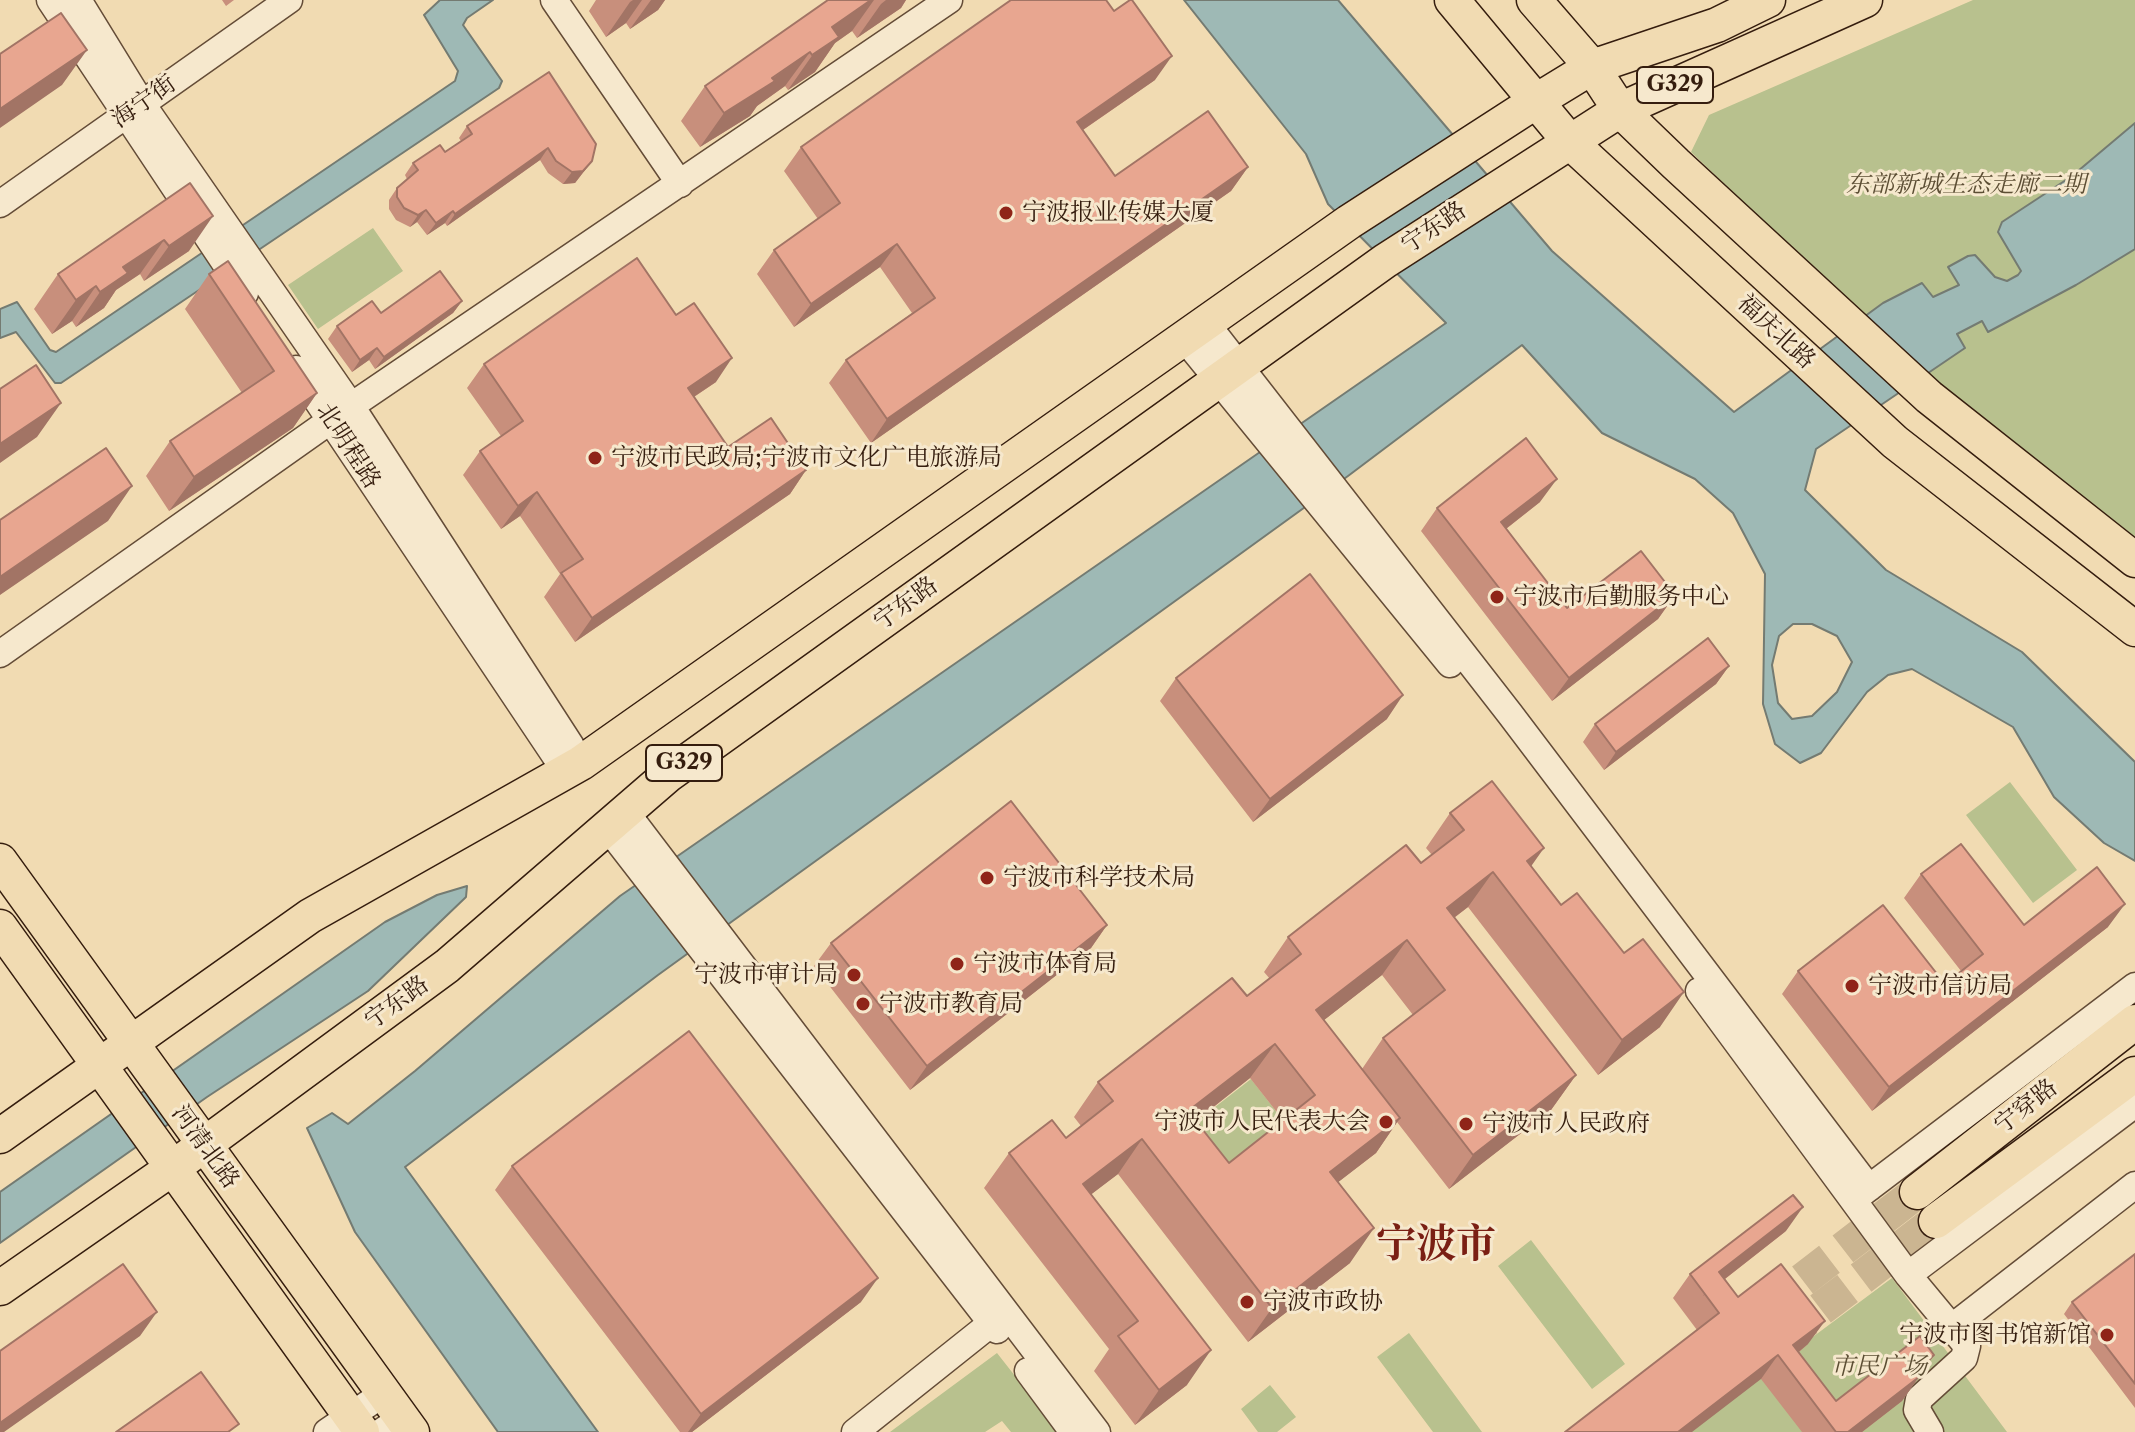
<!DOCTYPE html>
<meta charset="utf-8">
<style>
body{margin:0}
canvas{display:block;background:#f1dbb2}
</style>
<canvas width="2135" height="1432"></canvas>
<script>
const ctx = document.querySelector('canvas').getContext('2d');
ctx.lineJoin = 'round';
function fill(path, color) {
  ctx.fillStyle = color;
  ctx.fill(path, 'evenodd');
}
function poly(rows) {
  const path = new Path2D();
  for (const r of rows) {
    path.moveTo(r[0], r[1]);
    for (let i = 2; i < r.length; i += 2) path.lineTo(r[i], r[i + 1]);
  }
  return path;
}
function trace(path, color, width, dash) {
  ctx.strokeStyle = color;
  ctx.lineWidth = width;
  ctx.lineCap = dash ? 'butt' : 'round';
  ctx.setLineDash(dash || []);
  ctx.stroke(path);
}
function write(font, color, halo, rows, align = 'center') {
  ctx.font = font + ' "Libre Caslon Text","Noto Serif SC",serif';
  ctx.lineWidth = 6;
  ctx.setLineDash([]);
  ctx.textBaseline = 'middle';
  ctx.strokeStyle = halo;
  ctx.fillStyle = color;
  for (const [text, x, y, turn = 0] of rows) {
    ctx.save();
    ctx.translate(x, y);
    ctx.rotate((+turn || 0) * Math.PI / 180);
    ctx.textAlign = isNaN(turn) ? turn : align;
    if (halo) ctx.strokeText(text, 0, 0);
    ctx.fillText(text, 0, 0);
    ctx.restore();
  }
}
fill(poly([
 [1973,0,2135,0,2135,544,1925,376,1691,152,1709,115],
 [373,228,403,271,318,329,288,285],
 [2010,782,2077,870,2033,903,1966,815],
 [1251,1079,1290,1129,1204,1196,1165,1146],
 [1531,1240,1625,1364,1592,1389,1498,1266],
 [1892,1278,2007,1432,1685,1432],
 [1409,1333,1482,1432,1433,1432,1377,1357],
 [997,1353,1059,1432,1011,1432,1002,1421,985,1432,890,1432],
 [1270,1385,1296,1417,1277,1432,1258,1432,1241,1409]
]), '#b8c18e');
const water = poly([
 [440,0,493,0,467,18,463,25,502,81,499,88,61,383,55,383,16,332,0,338,0,309,17,302,50,350,56,352,455,81,458,71,424,15,440,0],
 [1184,0,1338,0,1552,251,1734,412,1883,303,1922,283,1933,297,1959,285,1948,267,1968,256,1975,255,1995,277,2007,281,2018,275,2021,271,1998,232,2002,222,2072,176,2135,123,2135,249,2076,285,1988,332,1982,321,1957,334,1965,348,1816,449,1805,490,1886,570,2022,652,2135,762,2135,861,2104,843,2054,797,2013,727,1912,669,1888,675,1867,692,1821,753,1800,763,1775,744,1763,704,1765,574,1733,513,1695,479,1602,433,1522,345,1348,476,658,975,405,1167,598,1432,498,1432,355,1232,307,1128,332,1113,348,1124,415,1071,620,896,1446,323,1328,204,1306,154,1184,0],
 [1793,624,1812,624,1837,636,1852,662,1837,692,1812,716,1792,719,1778,703,1772,665,1779,636,1793,624],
 [467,886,466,897,368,991,207,1097,0,1243,0,1192,385,922,437,895,467,886]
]);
fill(water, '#9eb9b5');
trace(water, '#747b72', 2);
trace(poly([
 [1762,1311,1917,1192],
 [1780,1340,1936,1221]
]), '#cbb591', 34, [34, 17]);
const minor = poly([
 [50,0,245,293],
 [78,0,142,104,351,406,571,746],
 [554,0,680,184],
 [0,204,289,0],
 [1205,322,1510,714,1869,1188],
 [1184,338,1450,664],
 [296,369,566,772],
 [0,654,351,406,949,0],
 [625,811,1097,1432],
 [607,827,997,1330],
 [2135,986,1853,1200,1908,1275,2135,1104],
 [1699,991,1853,1200],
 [1908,1275,1967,1346,1964,1358,1919,1399,1917,1410,1930,1432],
 [1951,1328,2135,1185],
 [1028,1371,1073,1432],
 [327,1432,384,1393],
 [381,1432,402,1418],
 [855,1432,1003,1314]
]);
const major = poly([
 [1452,0,1570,142,1895,442,2135,629],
 [1534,0,1592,67,1620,110,1676,164,1929,397,2135,560],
 [0,861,412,1432],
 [0,927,362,1432],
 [0,1136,310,916,581,763,1349,222,1538,100,1592,67,1717,25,1768,0],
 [1917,1192,2135,1022],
 [1936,1221,2135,1074],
 [0,1288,174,1167,447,966,668,775,1385,261,1620,110,1865,0]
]);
trace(minor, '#644c37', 29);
trace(major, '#351d0e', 37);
trace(minor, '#f6e8cd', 26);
trace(major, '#f1dbb2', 34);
fill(poly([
 [222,0,234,0,226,6],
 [596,0,665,0,658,10,630,29,626,23,606,37,589,11],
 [828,0,906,0,901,8,857,38,852,31,835,43,815,72,788,90,785,86,757,106,750,116,700,147,681,121,705,86],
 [1155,80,1083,130,1115,176,1248,167,1231,191,871,443,829,383,846,360,912,313,880,267,794,327,757,274,774,250,818,219,784,171,801,147],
 [467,126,592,161,575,183,563,184,548,173,540,160,447,226,445,223,427,235,417,222,410,227,396,220,389,209,389,200,397,188,407,179,405,175,413,163,445,152,461,141,459,138],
 [190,183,189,251,144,281,140,274,116,290,104,308,76,327,72,321,52,334,34,309,58,274],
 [209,274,317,393,293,428,169,511,146,476,170,441,242,393,185,309],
 [462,301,453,313,375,369,369,360,352,372,328,339,337,326,381,313],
 [484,364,716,382,694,397,728,447,806,470,790,494,575,642,544,597,560,574,520,516,501,529,463,475,480,451,501,436,467,388],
 [1540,502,1506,529,1567,608,1675,595,1658,619,1552,701,1421,531,1437,508],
 [1729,666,1716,684,1604,770,1583,742,1595,724],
 [1176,678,1387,719,1253,822,1160,701],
 [1450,813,1531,866,1660,1027,1598,1075,1468,907,1454,918,1576,1075,1551,1110,1449,1189,1397,1122,1376,1153,1338,1182,1350,1263,1248,1342,1118,1174,1091,1194,1187,1385,1135,1425,1094,1371,1109,1349,984,1188,1009,1153,1066,1138,1081,1126,1074,1117,1098,1082,1247,996,1270,979,1264,972,1288,937,1421,863,1432,855,1426,848],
 [1382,975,1413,1015,1383,1038,1362,1069,1324,1020],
 [1250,1078,1283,1120,1229,1163,1196,1121],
 [1921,874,2024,925,2108,927,1872,1111,1782,994,1798,971,1945,984,1961,971,1904,898],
 [1107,925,1091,948,910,1090,814,966,831,943],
 [512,1166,861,1302,692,1432,680,1432,495,1190],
 [1786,1231,1725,1279,1738,1297,1808,1344,1799,1352,1836,1401,1934,1355,1902,1401,1862,1432,1802,1432,1761,1379,1697,1330,1673,1298,1690,1274],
 [2135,1254,2135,1408,2064,1314,2072,1302]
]), '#c88f7c');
fill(poly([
 [633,0,642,0,626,23,606,37,630,2],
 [651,0,665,0,658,10,630,29],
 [871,0,874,0,852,31,835,43,815,72,788,90,832,27],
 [886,0,906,0,901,8,857,38,881,4],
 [87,50,62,85,0,128,0,109],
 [810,52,785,86,757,106,750,116,700,147,724,113],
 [1172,56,1155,80,1061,145,1077,122],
 [548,148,540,160,447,226,455,214],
 [592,161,575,183,563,184,572,172],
 [1248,167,1231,191,871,443,887,419],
 [426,210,417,222,410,227,418,215],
 [453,211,445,223,427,235,436,223],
 [213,216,189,251,144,281,169,246],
 [164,240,140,274,116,290,104,308,76,327,100,292,123,267],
 [897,244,880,267,794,327,811,304],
 [96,286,72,321,52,334,76,300],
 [462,301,453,313,375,369,384,357],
 [377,348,369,360,352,372,360,360],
 [732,358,716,382,671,412,688,388],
 [317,393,293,428,169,511,194,477],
 [61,403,37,437,0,463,0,444],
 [806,470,790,494,575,642,592,618],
 [1557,479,1540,502,1484,546,1501,522],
 [132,486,108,521,0,595,0,577],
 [537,492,520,516,501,529,518,506],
 [1675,595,1658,619,1552,701,1569,678],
 [1729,666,1716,684,1604,770,1616,752],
 [1403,695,1387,719,1253,822,1270,799],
 [1544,848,1520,882,1527,861],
 [1493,872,1468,907,1422,942,1447,908],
 [2125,904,2108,927,1872,1111,1889,1087],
 [1107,925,1091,948,910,1090,927,1066],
 [1407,940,1382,975,1292,1045,1316,1010],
 [1684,992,1660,1027,1598,1075,1622,1040],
 [1275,1044,1250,1078,1164,1146,1188,1111],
 [1576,1075,1551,1110,1449,1189,1473,1155],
 [1400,1118,1376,1153,1306,1207,1330,1172],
 [1142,1139,1118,1174,1059,1219,1083,1184],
 [1803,1207,1786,1231,1703,1296,1719,1272],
 [1374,1228,1350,1263,1248,1342,1272,1308],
 [878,1278,861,1302,692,1432,688,1432,701,1414],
 [157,1312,140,1336,4,1432,0,1432,0,1423],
 [1825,1321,1808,1344,1784,1364,1793,1345],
 [1211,1350,1187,1385,1135,1425,1159,1390],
 [1778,1355,1761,1379,1692,1432,1678,1432],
 [1934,1355,1902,1401,1862,1432,1848,1432]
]), '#a27465');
const building = poly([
 [828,0,871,0,832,27,839,37,812,55,810,52,772,78,775,81,724,113,705,86,828,0],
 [1011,0,1106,0,1114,11,1130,0,1132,0,1172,56,1077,122,1115,176,1208,111,1248,167,887,419,846,360,935,298,897,244,811,304,774,250,840,203,801,147,1011,0],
 [61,13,87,50,0,109,0,54,61,13],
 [549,72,596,144,592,161,583,171,572,172,556,161,548,148,455,214,453,211,436,223,426,210,418,215,404,208,397,197,397,188,418,170,413,163,440,145,445,152,472,134,467,126,549,72],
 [190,183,213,216,169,246,164,240,123,267,128,273,100,292,96,286,76,300,58,274,190,183],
 [637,258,676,315,694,303,732,358,688,388,728,447,771,418,806,470,592,618,561,573,583,559,537,492,518,506,480,451,523,421,484,364,637,258],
 [228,261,317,393,194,477,170,441,274,371,209,274,228,261],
 [440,271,462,301,384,357,377,348,360,360,337,326,372,301,381,313,440,271],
 [36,365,61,403,0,444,0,389,36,365],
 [1526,438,1557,479,1501,522,1567,608,1641,551,1675,595,1569,678,1437,508,1526,438],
 [106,448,132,486,0,577,0,520,106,448],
 [1310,574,1403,695,1270,799,1176,678,1310,574],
 [1708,638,1729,666,1616,752,1595,724,1708,638],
 [1492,781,1544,848,1527,861,1561,905,1577,893,1624,953,1643,939,1684,992,1622,1040,1493,872,1447,908,1576,1075,1473,1155,1383,1038,1445,990,1407,940,1316,1010,1400,1118,1330,1172,1374,1228,1272,1308,1142,1139,1083,1184,1211,1350,1159,1390,1118,1336,1138,1321,1009,1153,1052,1120,1066,1138,1113,1101,1098,1082,1232,978,1247,996,1301,954,1288,937,1406,845,1421,863,1464,830,1450,813,1492,781],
 [1275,1044,1315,1095,1229,1163,1188,1111,1275,1044],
 [1011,801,1107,925,927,1066,831,943,1011,801],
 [1961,844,2024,925,2097,867,2125,904,1889,1087,1798,971,1883,905,1945,984,1983,954,1921,874,1961,844],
 [689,1031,878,1278,701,1414,512,1166,689,1031],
 [1793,1195,1803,1207,1719,1272,1738,1297,1781,1264,1825,1321,1793,1345,1836,1401,1920,1336,1934,1355,1924,1364,1919,1377,1848,1432,1836,1432,1778,1355,1678,1432,1565,1432,1719,1313,1690,1274,1793,1195],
 [2135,1254,2135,1384,2072,1302,2135,1254],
 [123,1264,157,1312,0,1423,0,1351,123,1264],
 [201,1372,239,1424,228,1432,116,1432,201,1372]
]);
fill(building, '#e8a690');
trace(building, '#a27465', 2);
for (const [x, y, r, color] of [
 [1006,213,8,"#8f2418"],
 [595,458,8,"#8f2418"],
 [1497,597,8,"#8f2418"],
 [987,878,8,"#8f2418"],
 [957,964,8,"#8f2418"],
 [854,975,8,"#8f2418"],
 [1852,986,8,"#8f2418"],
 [863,1004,8,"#8f2418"],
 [1386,1122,8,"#8f2418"],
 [1466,1124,8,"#8f2418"],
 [1247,1302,8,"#8f2418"],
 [2107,1335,8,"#8f2418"]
]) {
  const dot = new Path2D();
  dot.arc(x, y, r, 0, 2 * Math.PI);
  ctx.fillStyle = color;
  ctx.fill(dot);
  trace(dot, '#f6e8cd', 3);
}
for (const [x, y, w] of [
 [1675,85,76],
 [684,763,76]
]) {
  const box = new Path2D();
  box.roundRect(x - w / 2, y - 18, w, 36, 6);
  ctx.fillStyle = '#f6e8cd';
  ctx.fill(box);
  trace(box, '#351d0e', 2);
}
write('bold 22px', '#351d0e', null, [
 ["G329",1675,85],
 ["G329",684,763]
]);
write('24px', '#351d0e', '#f6e8cd', [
 ["海宁街",144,102,-35],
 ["宁东路",1434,228,-34],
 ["福庆北路",1776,332,43],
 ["北明程路",348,446,57],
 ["宁东路",906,604,-36],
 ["宁东路",397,1003,-36],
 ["宁穿路",2026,1107,-38],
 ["河清北路",205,1147,54]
]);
write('italic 24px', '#5c4e34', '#f6e8cd', [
 ["东部新城生态走廊二期",1966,185],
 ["市民广场",1879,1367]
]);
write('24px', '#351d0e', '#f6e8cd', [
 ["宁波报业传媒大厦",1022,213],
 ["宁波市民政局;宁波市文化广电旅游局",611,458],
 ["宁波市后勤服务中心",1513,597],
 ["宁波市科学技术局",1003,878],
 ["宁波市体育局",973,964],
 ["宁波市审计局",838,975,"right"],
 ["宁波市信访局",1868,986],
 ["宁波市教育局",879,1004],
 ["宁波市人民代表大会",1370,1122,"right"],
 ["宁波市人民政府",1482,1124],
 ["宁波市政协",1263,1302],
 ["宁波市图书馆新馆",2091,1335,"right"]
], 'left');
write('bold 40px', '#7a1f14', '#f6e8cd', [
 ["宁波市",1436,1245]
]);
</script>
